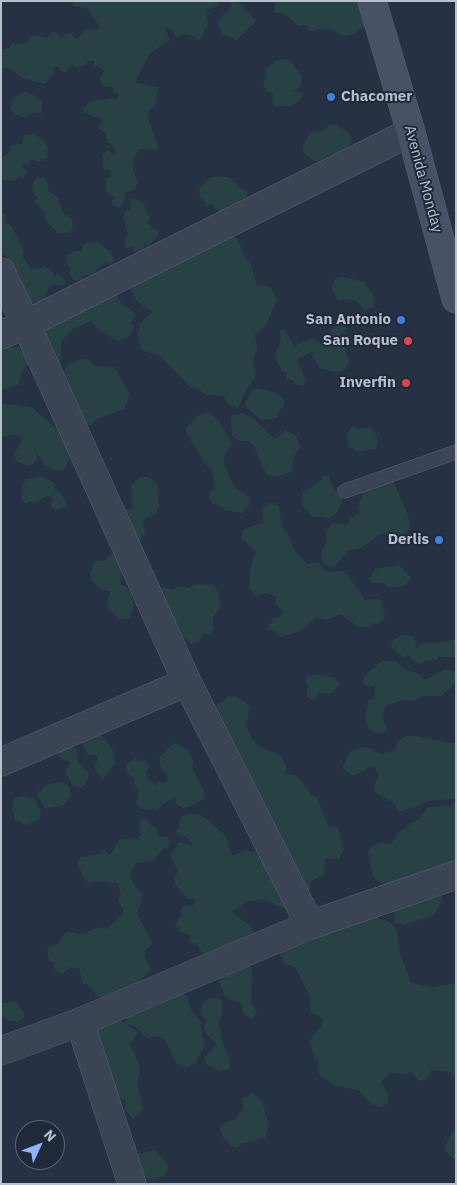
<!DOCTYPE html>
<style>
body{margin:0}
#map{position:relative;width:457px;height:1185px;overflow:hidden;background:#263244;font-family:"IBM Plex Sans",sans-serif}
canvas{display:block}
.frame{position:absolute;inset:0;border:2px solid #b8bfcd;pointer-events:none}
.north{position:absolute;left:15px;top:1120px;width:50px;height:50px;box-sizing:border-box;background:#1f2939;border:1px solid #5c6574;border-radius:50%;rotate:47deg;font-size:14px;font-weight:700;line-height:20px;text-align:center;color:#b8bfcd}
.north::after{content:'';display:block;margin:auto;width:18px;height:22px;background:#8eb4fd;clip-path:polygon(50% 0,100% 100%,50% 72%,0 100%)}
</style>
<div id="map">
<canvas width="457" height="1185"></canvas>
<div class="frame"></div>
<div class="north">N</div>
</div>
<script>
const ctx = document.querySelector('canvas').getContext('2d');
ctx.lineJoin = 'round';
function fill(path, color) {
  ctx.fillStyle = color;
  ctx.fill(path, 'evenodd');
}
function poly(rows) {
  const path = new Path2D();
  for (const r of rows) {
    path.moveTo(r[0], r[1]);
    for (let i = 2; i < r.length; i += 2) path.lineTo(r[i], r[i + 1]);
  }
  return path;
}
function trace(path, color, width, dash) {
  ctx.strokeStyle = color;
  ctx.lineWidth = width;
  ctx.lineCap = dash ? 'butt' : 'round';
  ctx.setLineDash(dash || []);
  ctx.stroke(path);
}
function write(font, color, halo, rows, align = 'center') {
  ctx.font = font + ' "IBM Plex Sans",sans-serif';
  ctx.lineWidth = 4;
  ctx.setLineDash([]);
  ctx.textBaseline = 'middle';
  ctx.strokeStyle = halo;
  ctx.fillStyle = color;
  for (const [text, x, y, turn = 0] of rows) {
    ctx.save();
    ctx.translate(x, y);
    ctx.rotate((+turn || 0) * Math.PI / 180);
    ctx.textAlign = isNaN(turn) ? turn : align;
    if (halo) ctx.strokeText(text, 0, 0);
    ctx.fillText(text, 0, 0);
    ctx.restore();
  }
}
fill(poly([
 [73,1,221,1,216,7,206,10,208,23,206,29,203,30,203,37,200,39,198,41,192,35,184,34,179,37,174,36,173,31,167,27,165,29,170,40,150,53,135,82,158,88,156,104,149,110,148,118,158,145,157,150,140,149,134,158,133,171,138,183,133,190,124,193,125,199,120,208,114,206,111,201,115,198,106,191,106,179,113,174,110,170,104,170,102,163,104,159,102,156,108,150,114,155,116,152,110,143,107,143,106,133,98,128,102,121,101,117,94,117,84,112,84,107,91,101,118,98,118,93,114,94,113,87,102,86,100,78,104,71,99,67,93,66,95,61,88,61,86,65,76,67,71,64,66,72,61,71,59,67,54,67,54,73,45,84,25,79,7,67,1,71,1,49,9,48,13,43,22,45,27,42,33,35,47,38,50,33,55,32,61,37,70,33,77,39,86,29,97,30,100,26,91,16,89,9,73,6],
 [230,1,237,1,256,21,237,40,222,34,218,24,223,15,229,10,232,4],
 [275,1,364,1,366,28,359,29,355,34,342,36,333,29,326,30,323,28,310,32,306,25,298,26,286,15,274,12],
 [286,59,293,64,302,77,300,88,293,91,303,93,300,101,290,106,275,106,272,102,273,93,268,92,263,86,267,69,276,60],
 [26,91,42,101,41,114,33,112,26,118,16,115,11,110,12,98],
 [330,123,347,131,352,138,351,143,345,151,335,158,331,154,317,162,304,154,303,146,307,137,313,132,325,130],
 [34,134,43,140,48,147,47,158,40,162,30,159,30,164,21,165,27,172,23,179,19,177,14,181,1,180,1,159,10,151,10,146,24,143,22,141,25,135],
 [44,177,48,183,48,190,58,198,63,213,72,219,73,227,69,233,59,233,53,228,47,222,44,211,34,201,38,197,35,196,32,186,36,178],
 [213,177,228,177,232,181,247,191,247,200,220,213,212,204,205,206,206,203,200,197,199,188],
 [134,199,142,201,150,218,147,223,159,231,158,236,149,245,144,243,144,249,134,252,133,246,125,248,125,239,128,234,123,218,126,210,131,210,130,201],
 [1,211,5,215,6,222,12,227,24,251,22,255,32,270,35,267,38,269,45,266,53,273,54,278,57,274,65,280,65,284,61,286,54,284,50,286,42,302,29,303,11,268,15,267,1,252],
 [227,231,237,238,246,259,251,264,257,286,265,285,272,289,277,300,266,325,255,335,257,350,253,360,256,376,245,392,238,408,229,405,223,396,206,395,197,388,191,388,160,356,142,350,137,334,141,322,153,312,138,302,127,285],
 [88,242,98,243,110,251,114,260,111,265,106,262,90,276,87,274,82,277,85,281,74,280,68,273,71,270,67,264,66,256,76,251,82,251,82,245],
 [344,277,364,282,374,296,373,307,364,310,359,303,352,299,338,301,332,289,334,281,336,278],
 [115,291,122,305,129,308,136,315,131,323,134,326,133,332,126,339,118,341,99,330,91,321,73,329,61,341,61,374,38,328],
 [342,323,346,328,345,333,340,334,349,362,345,369,339,373,320,368,312,355,314,351,297,359,306,380,303,386,296,384,293,380,286,379,287,372,282,371,275,357,281,339,280,329,285,330,294,346,314,338,320,343,329,337,329,332,332,329],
 [9,346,25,348,32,361,22,372,18,385,1,391,1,349],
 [83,359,90,360,94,366,114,367,130,394,124,409,95,420,92,425,78,427,64,380,65,369,70,363],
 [259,388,279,394,284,400,284,406,278,413,277,418,261,420,247,408,245,403,249,396,252,390],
 [1,403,33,408,63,435,69,445,69,460,65,468,62,471,51,469,44,464,37,453,36,462,28,466,17,462,14,454,22,442,21,437,13,434,1,438],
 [208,412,219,421,232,443,225,455,224,463,234,487,251,498,249,505,242,513,225,510,220,506,213,504,209,498,210,491,215,489,212,471,204,462,186,432,187,427,197,416],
 [242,413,253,418,273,438,277,438,285,430,296,436,300,447,294,456,292,472,274,477,266,474,253,445,249,441,238,441,232,435,231,416],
 [352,426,359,429,370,427,375,433,378,442,375,449,358,452,349,447,346,435],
 [41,476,56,484,54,488,64,498,67,506,56,510,51,506,52,497,47,496,34,503,30,501,26,504,21,499,23,484,26,480],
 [323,476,329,477,334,489,343,499,338,511,329,518,312,516,302,505,303,492,320,481],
 [141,477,149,477,157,484,159,506,155,515,146,517,143,522,145,533,139,541,121,509,130,509,133,507,131,486],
 [396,477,394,483,408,515,410,526,407,532,402,536,397,537,383,533,361,548,349,550,334,567,327,566,322,561,321,553,327,541,326,531,332,523,347,525,350,518,360,513,358,507,364,491,381,486,383,482],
 [272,502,279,506,282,527,289,536,293,548,307,564,318,562,326,572,341,571,348,576,365,600,379,599,382,602,385,617,378,624,373,623,370,627,358,627,341,614,327,620,316,617,301,631,281,637,275,631,266,629,274,618,281,617,283,612,275,603,276,596,265,593,257,597,249,588,250,570,256,551,241,538,243,529,263,523,263,507],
 [118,552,123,571,120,585,125,586,131,593,133,601,133,610,130,618,119,619,107,607,110,591,102,590,92,582,90,573,95,561,105,561,111,554],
 [400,565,411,578,409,582,402,586,390,588,382,583,373,583,369,579,375,569],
 [195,584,214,585,219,593,221,607,212,618,214,629,211,634,203,634,200,642,191,644,178,631,155,587,172,589,183,586,188,588],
 [405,634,415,638,416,648,423,643,437,643,456,639,456,654,452,657,439,657,437,660,429,660,418,665,409,655,403,657,391,647,393,640],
 [382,661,395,661,406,670,420,674,425,680,445,669,450,670,456,673,456,683,441,696,423,696,412,701,403,700,386,706,382,716,387,728,383,733,375,733,369,729,365,718,368,701,374,698,375,691,374,686,365,686,362,681,365,675],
 [317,674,335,678,340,684,332,693,322,694,319,692,316,699,312,700,307,696,308,686,305,682,307,676],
 [228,696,236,696,250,706,246,725,252,739,260,747,281,755,286,767,286,774,296,776,308,789,310,795,317,797,328,826,338,827,344,849,339,859,325,858,324,875,311,881,309,898,208,709,223,702],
 [92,733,103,736,113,751,115,763,103,779,97,773,94,765,98,759,95,755,88,755,83,745,83,736],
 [405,736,417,736,456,744,456,796,454,799,428,801,419,806,398,812,395,804,375,792,374,784,379,776,376,769,371,766,363,772,351,775,342,768,351,751,363,747,373,749,381,754,395,750,397,743],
 [174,743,188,750,194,762,192,768,205,793,204,799,189,807,183,808,176,804,177,799,174,798,161,805,157,810,141,809,136,804,139,790,134,784,134,778,127,773,126,764,135,758,141,762,143,760,147,762,149,766,146,772,147,778,153,784,156,785,160,781,164,784,168,780,166,772,161,769,159,758],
 [71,744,78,751,77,761,89,774,85,785,80,788,73,786,65,771,71,763,62,759,58,755,60,749],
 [59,782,65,783,69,787,71,796,64,805,46,809,38,797,38,792,46,785],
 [24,796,35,799,41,812,40,819,26,825,15,819,12,809,14,798],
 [456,802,456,879,397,886,380,883,373,876,368,852,371,847,381,843,390,844,396,838,397,833,420,818,428,807,452,805],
 [187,814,201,815,226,836,232,856,245,850,260,853,288,910,263,899,246,902,231,912,247,923,254,932,257,941,208,955,201,952,198,945,190,942,190,935,180,932,175,925,181,915,180,910,184,906,193,906,195,899,188,899,176,885,174,879,178,870,170,855,179,842,192,845,191,841,186,837,179,836,176,832,179,828,180,817],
 [141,819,146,819,152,826,156,827,158,836,168,837,170,842,169,847,164,848,153,861,136,863,130,875,135,886,143,894,137,913,153,944,146,949,144,956,151,968,137,985,102,998,98,997,87,984,83,984,79,969,70,967,63,974,58,972,53,967,54,962,49,961,47,950,50,946,57,945,66,932,83,934,99,927,106,929,122,915,123,909,118,900,121,897,118,884,100,881,89,883,84,878,77,862,81,857,100,854,104,850,110,855,120,839,136,840,141,835,139,831],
 [442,892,442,901,434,915,404,925,395,922,394,910],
 [375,915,381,920,386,920,396,928,400,954,411,983,433,987,456,983,456,1077,449,1072,432,1070,426,1079,420,1081,411,1072,405,1075,391,1072,381,1082,388,1094,388,1103,381,1108,370,1103,358,1090,333,1085,318,1073,319,1061,315,1058,309,1041,322,1025,323,1019,311,1012,310,997,295,967,284,964,278,949],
 [249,965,252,969,251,1003,257,1011,252,1020,242,1012,243,1006,238,1001,229,999,224,994,219,981,223,975],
 [182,992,187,997,192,1011,199,1019,205,1046,195,1064,187,1067,176,1063,165,1040,158,1036,147,1038,137,1028,124,1022,132,1008,156,1006,159,999],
 [210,998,217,998,222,1001,222,1014,219,1020,222,1041,230,1060,229,1069,221,1071,207,1065,204,1058,217,1045,206,1033,204,1027,207,1020,201,1014,201,1008,203,1002],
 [12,1002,17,1003,24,1013,24,1017,19,1021,10,1021,1,1015,1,1003],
 [119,1019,135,1030,137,1035,130,1044,140,1066,137,1084,143,1107,141,1112,133,1119,125,1110,126,1102,112,1092,111,1087,115,1081,108,1074,96,1032,101,1024],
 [253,1093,262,1101,268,1123,266,1137,242,1144,237,1148,231,1146,223,1137,220,1132,221,1125,237,1118,239,1113,244,1109,241,1099],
 [453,1130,456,1131,456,1160,450,1156,444,1148],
 [154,1150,167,1163,168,1169,165,1175,154,1180,140,1175,135,1161,138,1154]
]), '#284145');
const lane = poly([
 [345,491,456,452]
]);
const street = poly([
 [1,272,26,324,1,335],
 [1,762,187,682],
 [310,925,187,682,26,324,411,132],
 [80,1022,132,1184],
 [1,1051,80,1022,310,925,456,875]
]);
const secondary = poly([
 [372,1,411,132,456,299]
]);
trace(lane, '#596271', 15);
trace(street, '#596271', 29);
trace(secondary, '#596271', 29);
trace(lane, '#3b4454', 14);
trace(street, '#3b4454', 28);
trace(secondary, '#485267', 28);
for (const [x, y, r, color] of [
 [331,97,5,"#3f7fe0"],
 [401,320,5,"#3f7fe0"],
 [408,341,5,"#e0444e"],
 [406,383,5,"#e0444e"],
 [439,540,5,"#3f7fe0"]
]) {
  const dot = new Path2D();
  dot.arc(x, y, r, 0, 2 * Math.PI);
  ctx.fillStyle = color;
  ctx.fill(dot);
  trace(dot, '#1f2939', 2);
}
write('bold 15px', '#b8bfcd', '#1f2939', [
 ["Chacomer",341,97,"left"],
 ["San Antonio",391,320],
 ["San Roque",398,341],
 ["Inverfin",396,383],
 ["Derlis",429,540]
], 'right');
write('15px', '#b8bfcd', '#1f2939', [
 ["Avenida Monday",423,179,75]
]);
</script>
